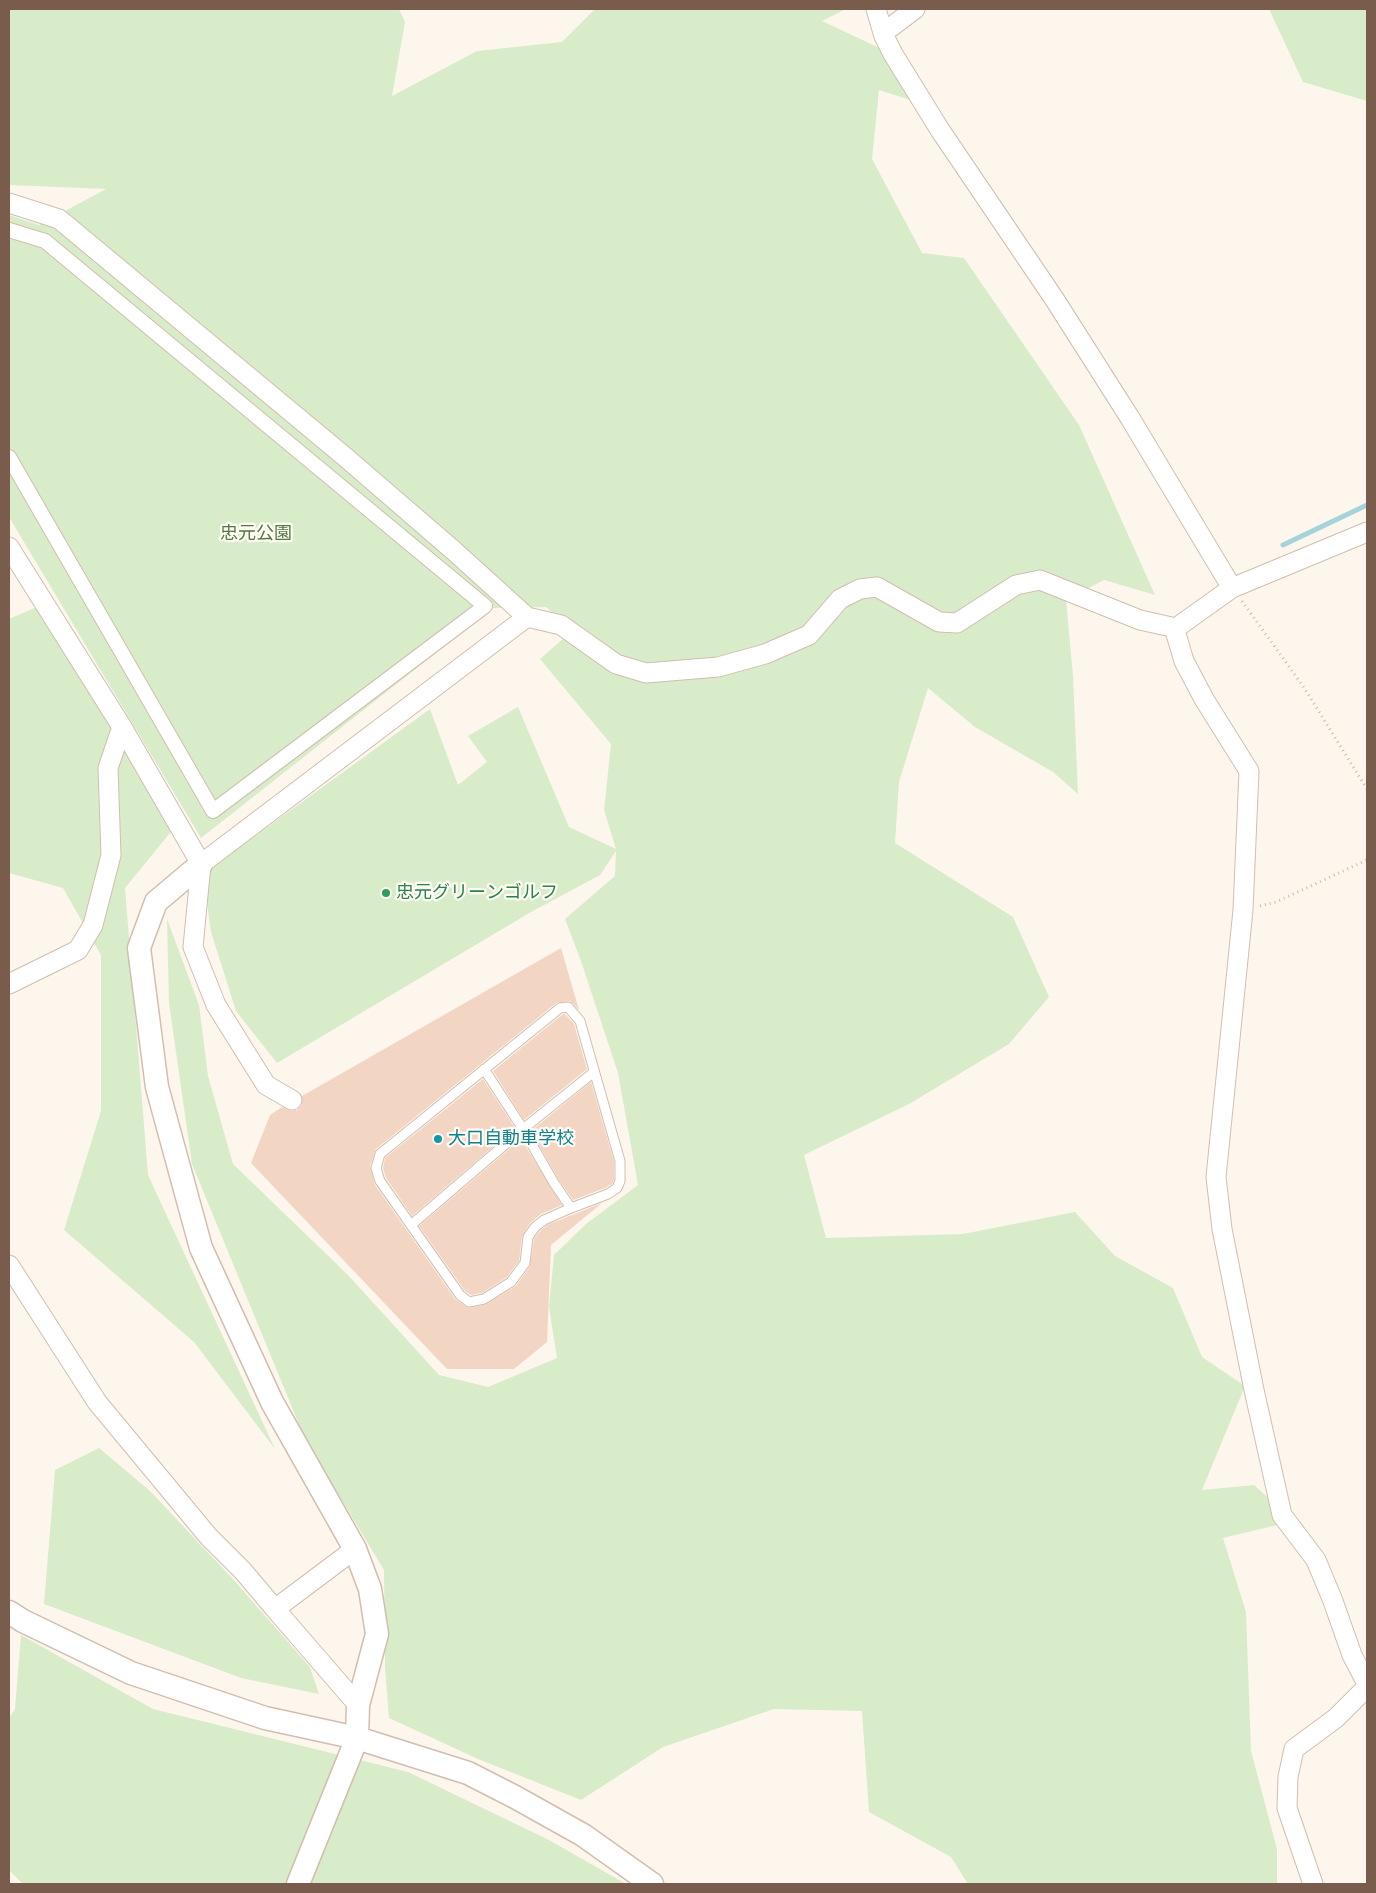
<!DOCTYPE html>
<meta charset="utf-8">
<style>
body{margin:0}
#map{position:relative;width:1376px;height:1893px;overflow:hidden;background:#fdf6ec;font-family:Raleway,sans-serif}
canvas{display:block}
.frame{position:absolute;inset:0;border:10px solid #7a5c4d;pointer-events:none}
</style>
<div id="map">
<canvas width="1376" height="1893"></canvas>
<div class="frame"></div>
</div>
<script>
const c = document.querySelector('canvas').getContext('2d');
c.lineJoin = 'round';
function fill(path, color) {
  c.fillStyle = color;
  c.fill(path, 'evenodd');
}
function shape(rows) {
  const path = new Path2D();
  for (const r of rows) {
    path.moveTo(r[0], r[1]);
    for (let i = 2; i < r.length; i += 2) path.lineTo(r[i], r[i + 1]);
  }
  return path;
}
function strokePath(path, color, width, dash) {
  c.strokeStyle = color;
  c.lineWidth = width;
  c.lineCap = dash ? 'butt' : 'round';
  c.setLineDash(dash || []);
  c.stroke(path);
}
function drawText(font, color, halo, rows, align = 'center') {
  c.font = font + ' Raleway,"Noto Sans JP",sans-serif';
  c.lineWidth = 4.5;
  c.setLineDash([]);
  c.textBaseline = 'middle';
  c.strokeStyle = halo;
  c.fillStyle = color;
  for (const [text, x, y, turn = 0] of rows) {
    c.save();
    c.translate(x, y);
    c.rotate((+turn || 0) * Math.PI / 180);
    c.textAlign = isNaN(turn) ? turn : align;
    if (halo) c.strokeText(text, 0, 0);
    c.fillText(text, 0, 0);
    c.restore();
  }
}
const green = shape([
 [9,9,399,9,405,22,392,96,477,51,562,42,595,9,846,9,822,21,888,52,920,103,879,90,872,159,922,253,964,258,1079,425,1155,595,1104,580,1066,600,1073,676,1078,794,1053,772,975,727,928,688,899,782,895,843,1013,917,1049,997,1009,1044,909,1104,804,1155,826,1238,963,1234,1075,1212,1115,1256,1173,1288,1202,1357,1245,1386,1202,1490,1254,1485,1294,1521,1223,1538,1246,1612,1251,1751,1277,1849,1277,1884,968,1884,951,1857,869,1812,862,1711,774,1709,663,1747,581,1800,478,1759,389,1718,385,1667,384,1570,305,1439,192,1164,169,1003,167,919,199,1005,208,1076,233,1164,348,1275,439,1375,488,1387,557,1358,549,1307,554,1255,586,1224,638,1185,618,1073,581,961,565,919,615,876,616,851,600,875,531,912,277,1063,236,1011,211,932,203,874,430,709,458,785,487,762,468,736,518,707,569,827,616,849,604,810,611,744,540,659,573,630,546,607,493,608,201,838,9,517,9,215,39,225,106,189,9,185],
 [1269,9,1367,9,1367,101,1303,82],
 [37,607,174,828,125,888,148,1175,275,1449,194,1342,64,1230,101,1111,101,955,63,888,9,873,9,619],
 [99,1448,150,1491,232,1578,310,1667,319,1694,241,1678,44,1604,55,1470],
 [21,1635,153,1709,408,1772,549,1840,626,1884,23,1884,9,1870,9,1718,15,1709]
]);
const stream = shape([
 [1283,545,1367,505]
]);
const building = shape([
 [561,948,579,1010,570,1001,556,1003,376,1149,370,1166,375,1185,455,1299,468,1308,487,1304,516,1286,530,1266,534,1239,540,1231,547,1225,602,1203,551,1245,547,1342,514,1369,447,1369,251,1163,270,1115,282,1107,292,1111,297,1110,302,1105,302,1096],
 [563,1014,565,1014,574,1024,587,1069,524,1120,493,1071],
 [483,1079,515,1128,412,1216,386,1178,383,1168,385,1158],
 [591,1082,614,1162,614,1180,612,1184,605,1188,573,1200,559,1180,531,1131],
 [521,1139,562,1205,541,1214,530,1223,522,1236,519,1261,507,1277,482,1293,471,1295,465,1291,419,1226]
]);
const path = shape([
 [1242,601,1305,689,1367,789],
 [1260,906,1276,902,1367,860]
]);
const service = shape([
 [568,1007,580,1021,620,1161,620,1181,617,1188,608,1194,571,1208,544,1220,535,1227,528,1237,525,1263,511,1282,484,1299,469,1302,460,1295,380,1181,376,1168,380,1154,560,1008,568,1007],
 [484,1069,523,1129,554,1183,571,1208],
 [411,1225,523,1129,594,1072]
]);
const pedestrian = shape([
 [9,230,45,241,485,606,213,811,9,457]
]);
const minor = shape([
 [876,9,884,36,893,54,940,130,1055,300,1130,418,1232,588],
 [883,33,915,9],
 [9,203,59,219,344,456,453,550,527,617,561,625,616,664,646,673,718,667,765,654,809,635,840,599,860,589,877,587,939,622,957,623,1016,585,1040,580,1140,620,1176,628,1232,588,1367,532],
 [9,547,122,727,201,864,193,947,216,1005,266,1085,292,1100],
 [1176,628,1176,634,1184,661,1204,699,1249,771,1243,910,1216,1177,1222,1229,1254,1390,1282,1515,1316,1560,1333,1601,1352,1655,1367,1684],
 [201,864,527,617],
 [9,984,78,950,93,925,111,855,108,768,122,727],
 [9,1265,97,1402,208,1536,243,1571,275,1609,355,1549],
 [275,1609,358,1705],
 [1313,1884,1287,1808,1288,1777,1294,1749,1336,1718,1367,1687]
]);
const tertiary = shape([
 [201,864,156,902,139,948,157,1087,201,1248,272,1402,355,1549,370,1589,377,1634,358,1705,357,1738,298,1884],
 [9,1612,23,1621,131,1673,265,1718,357,1738,468,1773,515,1797,583,1835,652,1884]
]);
const markers = [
 [386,893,5,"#2e9e5b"],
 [438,1139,5,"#0f9aa8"]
];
const parkNames = [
 ["忠元公園",256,534]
];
const leisureNames = [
 ["忠元グリーンゴルフ",396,893]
];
const cultureNames = [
 ["大口自動車学校",448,1139]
];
fill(green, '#d8ecc9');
strokePath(stream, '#a5d3da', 5);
fill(building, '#f3d5c3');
strokePath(service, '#d1beb0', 11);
strokePath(pedestrian, '#d1beb0', 16);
strokePath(minor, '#d1beb0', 21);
strokePath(tertiary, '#d1beb0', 25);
strokePath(path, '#d9b8a5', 3, [1, 4]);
strokePath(service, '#fff', 9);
strokePath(pedestrian, '#fff', 14);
strokePath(minor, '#fff', 19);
strokePath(tertiary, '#fff', 22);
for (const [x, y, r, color] of markers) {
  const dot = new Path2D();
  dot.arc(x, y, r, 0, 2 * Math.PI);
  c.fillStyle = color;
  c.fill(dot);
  strokePath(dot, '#fffaf3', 2);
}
drawText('18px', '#537a41', '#fffaf3', parkNames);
drawText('18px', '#27864d', '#fffaf3', leisureNames, 'left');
drawText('18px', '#0d838f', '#fffaf3', cultureNames, 'left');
</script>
